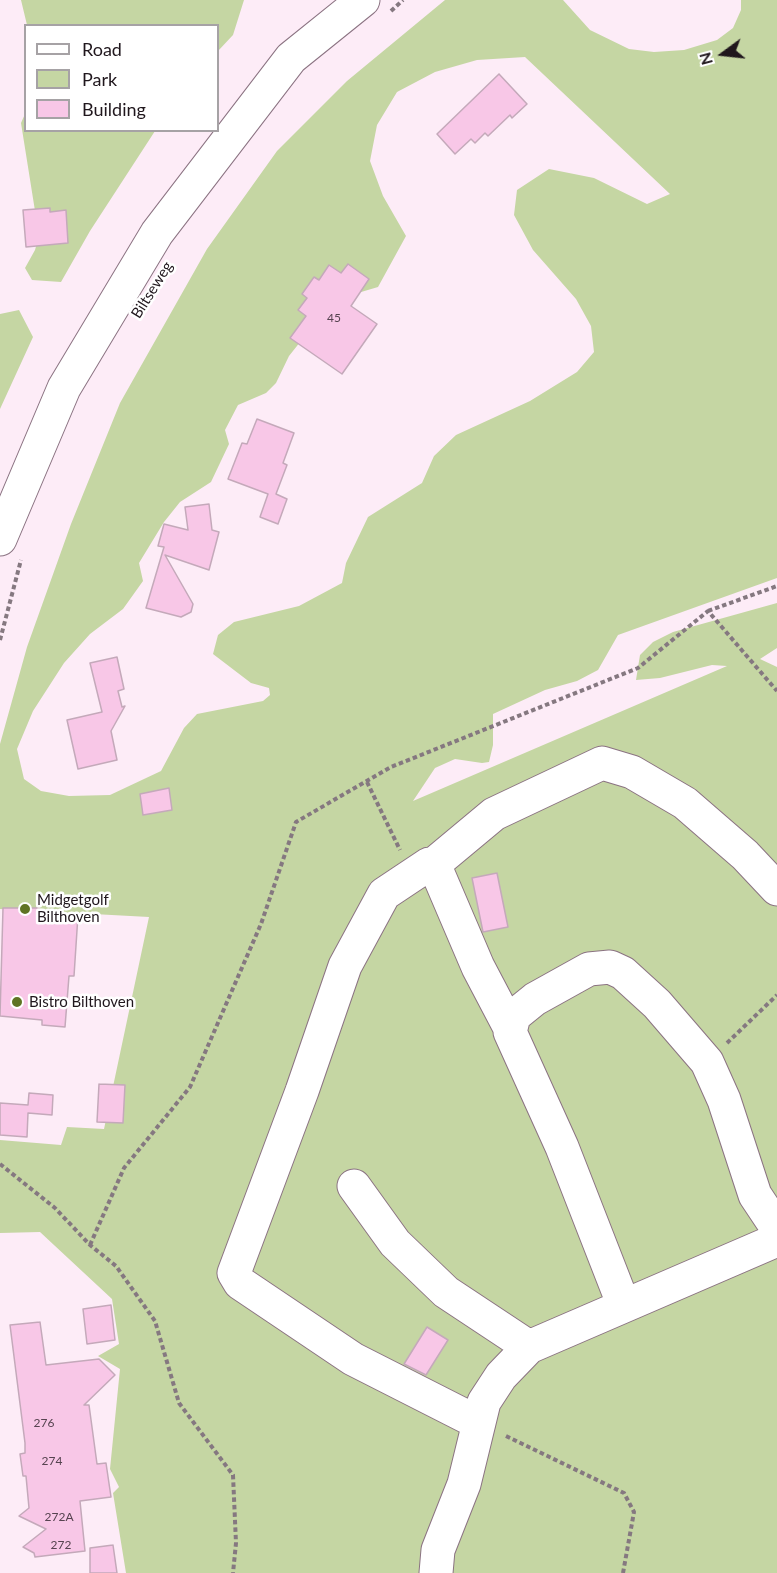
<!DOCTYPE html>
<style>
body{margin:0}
#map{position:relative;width:777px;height:1573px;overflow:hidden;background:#fdecf7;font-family:Lato,sans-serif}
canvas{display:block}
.legend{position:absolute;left:24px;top:24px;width:195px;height:108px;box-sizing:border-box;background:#fff;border:2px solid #a6a2a5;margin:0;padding:8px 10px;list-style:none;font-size:18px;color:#20171d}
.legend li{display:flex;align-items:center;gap:12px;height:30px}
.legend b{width:30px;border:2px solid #a6a2a5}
.north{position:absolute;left:693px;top:24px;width:60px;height:60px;-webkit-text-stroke:4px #fff;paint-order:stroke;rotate:255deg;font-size:16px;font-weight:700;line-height:24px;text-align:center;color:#20171d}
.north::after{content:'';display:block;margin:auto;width:21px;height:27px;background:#20171d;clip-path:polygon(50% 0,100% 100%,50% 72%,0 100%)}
</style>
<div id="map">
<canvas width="777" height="1573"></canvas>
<ul class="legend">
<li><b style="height:8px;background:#fff"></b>Road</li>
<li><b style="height:16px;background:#c5d6a3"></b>Park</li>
<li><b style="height:16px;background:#f8c7e7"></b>Building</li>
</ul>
<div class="north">N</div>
</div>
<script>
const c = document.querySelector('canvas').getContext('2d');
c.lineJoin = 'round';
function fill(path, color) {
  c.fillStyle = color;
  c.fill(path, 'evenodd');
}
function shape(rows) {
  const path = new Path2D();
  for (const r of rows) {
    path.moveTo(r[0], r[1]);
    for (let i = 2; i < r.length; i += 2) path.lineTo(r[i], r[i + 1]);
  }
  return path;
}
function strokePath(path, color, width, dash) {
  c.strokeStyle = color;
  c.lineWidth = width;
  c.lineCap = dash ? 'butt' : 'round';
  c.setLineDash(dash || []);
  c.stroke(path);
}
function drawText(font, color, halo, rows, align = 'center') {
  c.font = font + ' Lato,sans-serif';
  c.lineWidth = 5;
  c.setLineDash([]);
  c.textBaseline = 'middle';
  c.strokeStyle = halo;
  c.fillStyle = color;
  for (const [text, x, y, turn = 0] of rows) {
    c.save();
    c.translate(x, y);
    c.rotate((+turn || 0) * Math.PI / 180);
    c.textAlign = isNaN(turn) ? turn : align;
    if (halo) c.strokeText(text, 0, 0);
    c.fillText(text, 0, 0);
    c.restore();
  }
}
const green = shape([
 [21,0,244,0,233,35,218,51,218,26,27,25],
 [445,0,563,0,590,30,629,49,654,52,684,50,717,40,733,28,741,10,741,0,777,0,777,578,618,635,598,670,577,681,545,690,493,714,493,745,489,762,482,763,455,759,435,768,413,801,727,666,712,665,660,678,636,680,640,655,653,642,673,632,777,603,777,648,760,659,777,667,777,1573,126,1573,113,1493,119,1487,110,1469,120,1369,98,1356,119,1344,112,1299,40,1232,0,1233,0,1140,61,1145,67,1127,104,1129,149,917,0,909,0,744,27,647,71,524,120,403,207,249,277,151,347,81],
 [525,57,670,194,647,204,594,178,549,169,517,190,514,215,533,250,576,299,591,326,594,352,577,372,530,401,456,435,434,456,422,483,368,517,346,563,342,583,299,606,234,622,218,635,213,654,251,683,269,688,270,695,263,701,197,714,184,728,161,771,110,795,69,796,41,791,24,779,17,749,33,711,64,663,90,634,123,609,143,581,139,563,164,522,180,502,211,482,229,444,225,430,238,405,266,393,276,383,289,356,316,322,351,295,378,287,406,236,383,196,370,161,377,125,397,92,435,72,477,60],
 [25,114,26,130,155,131,90,231,61,282,32,280,25,268,35,250,39,236,21,123],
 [19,310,33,337,0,409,0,314]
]);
const building = shape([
 [499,74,527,104,512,118,510,115,488,136,485,133,475,143,471,139,455,154,437,134,499,74],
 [50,208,50,212,66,210,68,243,26,247,23,210,50,208],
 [348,264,369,279,351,306,377,324,342,374,290,338,306,316,298,310,307,298,302,294,314,277,319,280,329,265,341,273,348,264],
 [257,419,294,433,283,463,287,465,276,494,287,499,278,524,260,517,268,494,228,479,242,443,247,444,257,419],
 [209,504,212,530,219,532,209,570,165,555,193,604,191,612,181,617,146,608,164,547,158,546,164,524,188,530,185,507,209,504],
 [117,657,124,689,118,691,122,707,125,706,111,731,117,760,78,769,67,720,102,712,90,663,117,657],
 [169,788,172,810,143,815,140,794,169,788],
 [497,873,508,927,483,932,472,878,497,873],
 [3,908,39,908,39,916,78,915,74,976,69,976,65,1027,42,1025,42,1020,0,1016,3,908],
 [99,1084,125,1085,123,1123,97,1122,99,1084],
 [29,1093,53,1095,52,1115,28,1113,27,1137,0,1135,0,1103,28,1105,29,1093],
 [111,1305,115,1340,87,1344,83,1309,111,1305],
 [40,1322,46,1365,99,1359,115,1375,84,1405,89,1405,97,1464,106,1463,111,1497,80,1501,85,1551,35,1557,34,1553,23,1547,46,1529,19,1516,29,1508,26,1476,23,1476,20,1454,25,1453,25,1443,10,1325,40,1322],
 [427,1327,448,1340,426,1375,404,1364,427,1327],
 [113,1545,117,1573,90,1573,90,1548,113,1545]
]);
const path = shape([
 [391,11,403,0],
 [708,611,777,586],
 [0,640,21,560],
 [367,782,400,850],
 [727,1043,777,995],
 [0,1164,55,1208,90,1245,116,1266,155,1321,179,1403,233,1475,236,1543,233,1573],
 [90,1245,124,1168,190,1087,261,924,296,822,391,767,638,668,708,611,777,691],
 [506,1436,624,1493,634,1512,623,1573]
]);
const minor = shape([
 [0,539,64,388,157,233,291,58,363,0],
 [434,864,478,967,509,1026],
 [354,1186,395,1243,446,1292,529,1347],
 [624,1306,562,1147,510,1032,514,1016,535,999,589,969,610,967,623,973,657,1004,707,1062,724,1100,755,1195,777,1228],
 [479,1423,353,1359,240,1283,234,1273,302,1091,345,966,384,894,429,864,434,864,494,814,602,763,632,772,685,803,745,855,777,889],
 [436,1573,438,1550,464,1484,484,1402,501,1376,529,1347,777,1240]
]);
const markers = [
 [25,909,6,"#5f7424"],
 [17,1002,6,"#5f7424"]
];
const numberNames = [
 ["45",334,318],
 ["276",44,1423],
 ["274",52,1461],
 ["272A",59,1517],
 ["272",61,1545]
];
const streetNames = [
 ["Biltseweg",152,290,-58]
];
const poiNames = [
 ["Midgetgolf",37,900],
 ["Bilthoven",37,917],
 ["Bistro Bilthoven",29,1002]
];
fill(green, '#c5d6a3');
fill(building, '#f8c7e7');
strokePath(building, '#c4a9ba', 1.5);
strokePath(minor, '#8b7382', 35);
strokePath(path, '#857880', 4, [4.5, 3]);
strokePath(minor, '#fff', 33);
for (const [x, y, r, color] of markers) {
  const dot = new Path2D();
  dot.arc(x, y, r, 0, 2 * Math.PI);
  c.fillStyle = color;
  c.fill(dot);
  strokePath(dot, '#fff', 2);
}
drawText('12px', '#564350', null, numberNames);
drawText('15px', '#20171d', '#fff', streetNames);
drawText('15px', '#20171d', '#fff', poiNames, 'left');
</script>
